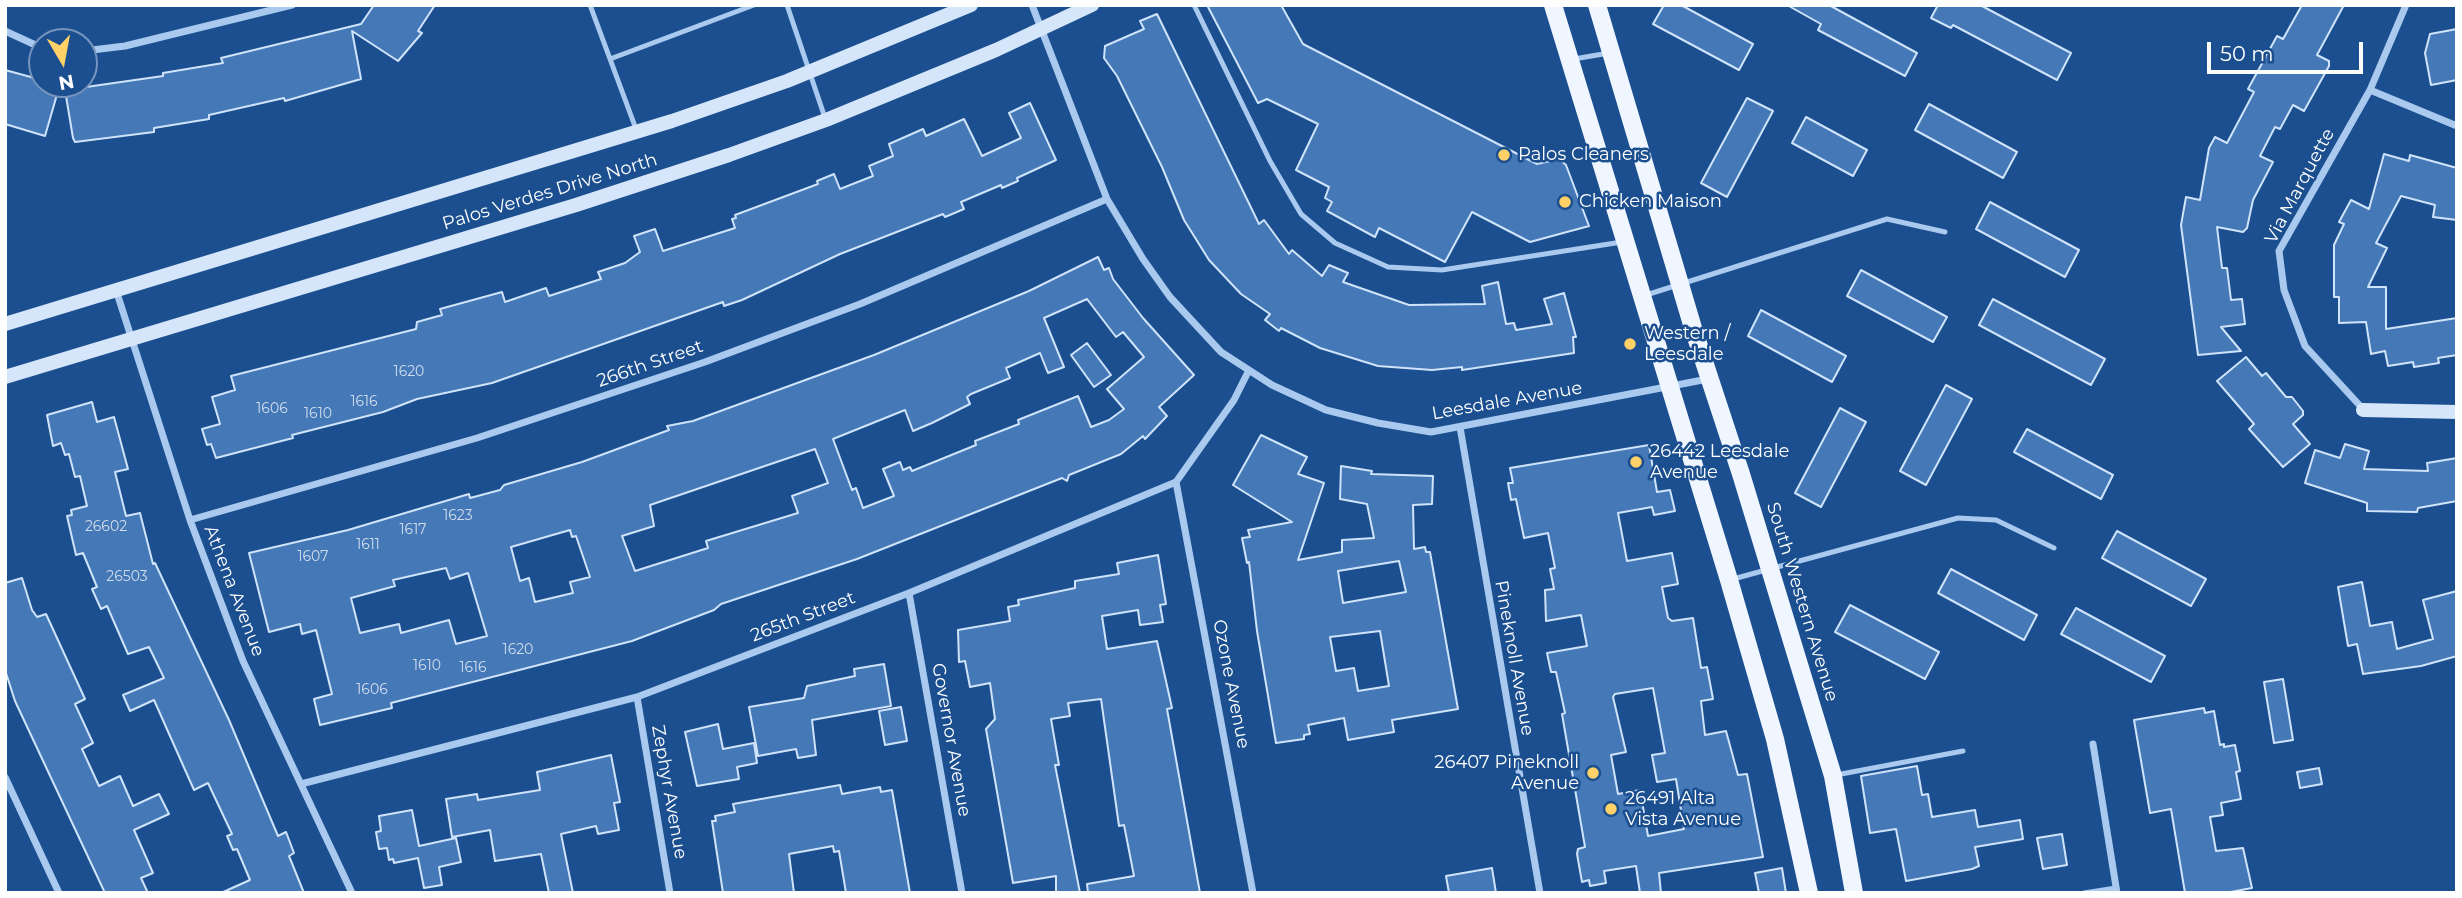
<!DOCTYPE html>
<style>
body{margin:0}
#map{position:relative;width:2462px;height:898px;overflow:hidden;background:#1b4f8f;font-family:Montserrat,sans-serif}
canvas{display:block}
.frame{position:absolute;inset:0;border:7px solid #fff;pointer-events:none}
.north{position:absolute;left:28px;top:28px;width:70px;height:70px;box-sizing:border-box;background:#1b4f8f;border:2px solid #7695bc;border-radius:50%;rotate:170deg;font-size:19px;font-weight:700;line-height:28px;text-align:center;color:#fff}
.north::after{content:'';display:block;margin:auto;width:24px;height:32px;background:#ffd166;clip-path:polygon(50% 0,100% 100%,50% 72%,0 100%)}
.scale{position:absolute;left:2207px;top:42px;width:156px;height:32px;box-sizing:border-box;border:4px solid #fff;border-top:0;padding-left:9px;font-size:21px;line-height:24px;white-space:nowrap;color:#fff;-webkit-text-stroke:5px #1b4f8f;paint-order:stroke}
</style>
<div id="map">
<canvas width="2462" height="898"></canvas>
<div class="frame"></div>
<div class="north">N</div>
<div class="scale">50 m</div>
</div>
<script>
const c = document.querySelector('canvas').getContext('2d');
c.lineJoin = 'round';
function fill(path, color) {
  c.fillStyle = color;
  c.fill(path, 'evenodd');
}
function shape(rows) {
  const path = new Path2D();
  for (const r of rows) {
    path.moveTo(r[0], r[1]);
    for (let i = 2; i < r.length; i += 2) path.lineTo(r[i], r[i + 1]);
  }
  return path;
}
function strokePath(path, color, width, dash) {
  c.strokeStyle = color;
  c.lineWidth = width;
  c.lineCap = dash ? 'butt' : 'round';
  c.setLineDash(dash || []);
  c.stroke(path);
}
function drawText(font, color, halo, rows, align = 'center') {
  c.font = font + ' Montserrat,sans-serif';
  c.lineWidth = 5;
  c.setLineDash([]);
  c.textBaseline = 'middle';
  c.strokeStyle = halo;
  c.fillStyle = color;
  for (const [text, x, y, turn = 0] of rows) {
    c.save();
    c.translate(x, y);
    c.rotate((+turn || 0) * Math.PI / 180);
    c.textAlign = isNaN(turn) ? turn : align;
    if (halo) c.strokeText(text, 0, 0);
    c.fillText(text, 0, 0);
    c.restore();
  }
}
const building = shape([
 [374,5,435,5,418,31,422,33,398,61,352,31,361,79,285,101,284,98,209,115,209,119,154,128,154,132,75,142,73,138,65,90,163,76,163,73,223,63,221,58,361,24,374,5],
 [1207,5,1281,5,1303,44,1537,164,1559,159,1566,165,1589,226,1530,242,1472,212,1445,262,1379,228,1375,237,1327,211,1332,202,1325,198,1329,187,1296,170,1318,124,1267,99,1258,103,1207,5],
 [1664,5,1681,5,1753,44,1739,70,1653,24,1664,5],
 [1787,5,1829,5,1917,53,1905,76,1818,30,1821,24,1787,5],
 [1938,5,1980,5,2071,53,2057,80,1953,25,1951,28,1931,18,1938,5],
 [2302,5,2344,5,2317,55,2329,61,2329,66,2304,111,2293,105,2280,129,2275,127,2260,156,2273,162,2253,200,2247,228,2243,232,2217,227,2222,268,2227,268,2231,300,2242,299,2245,324,2221,327,2241,351,2198,355,2181,225,2186,197,2200,200,2209,148,2215,137,2227,143,2254,92,2248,89,2277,36,2283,39,2302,5],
 [1157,14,1259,224,1264,220,1289,254,1292,250,1322,276,1329,265,1348,273,1343,282,1409,305,1485,304,1482,286,1498,282,1506,324,1514,323,1516,330,1552,324,1544,299,1564,293,1576,337,1573,337,1574,353,1462,370,1462,367,1432,370,1378,366,1320,348,1281,328,1279,331,1265,320,1270,314,1241,294,1209,260,1184,220,1162,167,1117,76,1104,58,1105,46,1144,29,1140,21,1157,14],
 [2457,29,2457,80,2431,85,2425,53,2430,34,2457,29],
 [5,70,42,80,42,84,53,84,51,92,58,91,45,136,5,124,5,70],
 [1747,98,1773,111,1727,197,1701,183,1747,98],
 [1030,103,1056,160,1017,178,1018,181,1002,188,1001,185,961,202,964,209,945,217,943,214,840,254,742,300,724,306,723,302,492,383,417,399,383,412,292,435,293,438,216,458,211,444,207,445,202,429,220,424,212,397,235,390,231,376,416,329,417,322,442,315,440,309,502,292,505,302,546,288,549,296,601,279,598,272,625,263,640,252,634,236,655,229,663,251,735,228,732,219,736,218,735,215,818,184,817,181,834,174,840,189,873,176,869,166,893,156,889,144,923,129,926,136,964,119,982,156,1021,138,1009,113,1030,103],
 [1929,104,2017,152,2003,178,1915,130,1929,104],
 [1806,117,1867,150,1853,176,1792,143,1806,117],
 [2384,154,2409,161,2410,155,2457,168,2457,220,2433,217,2435,205,2401,196,2376,243,2387,248,2368,287,2386,287,2386,329,2457,318,2457,355,2438,358,2439,363,2414,367,2413,362,2388,366,2385,351,2371,354,2366,322,2339,323,2339,297,2334,297,2334,245,2344,224,2339,222,2351,200,2369,209,2384,154],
 [1990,202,2079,250,2065,277,1976,229,1990,202],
 [1098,257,1104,270,1109,268,1113,279,1143,318,1194,375,1159,407,1167,416,1145,439,1143,436,1121,454,1069,475,1067,481,1062,478,857,559,721,604,714,610,632,641,391,703,392,708,320,725,314,699,332,694,316,630,302,634,300,624,269,632,249,553,348,530,469,494,470,498,500,490,504,485,582,462,669,430,667,426,693,421,874,355,1029,291,1098,257],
 [1087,299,1116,337,1123,332,1144,357,1107,389,1124,409,1109,420,1091,427,1078,396,1018,420,1019,424,975,441,976,445,912,471,910,467,903,470,900,462,883,469,894,496,863,508,856,488,852,490,833,439,905,410,913,431,932,423,970,404,967,397,971,394,1010,378,1006,368,1040,353,1048,373,1064,367,1044,318,1087,299],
 [815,449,828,483,792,496,798,513,706,541,708,548,635,571,622,536,654,526,650,505,815,449],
 [570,530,572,537,576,536,590,577,570,582,573,593,535,602,529,578,520,581,511,547,570,530],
 [446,568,450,579,468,573,487,636,456,644,449,620,401,633,399,624,360,633,351,598,395,586,393,580,446,568],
 [1861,270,1947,317,1933,342,1847,296,1861,270],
 [1993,299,2105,359,2091,385,1979,325,1993,299],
 [1761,310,1846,356,1832,382,1748,336,1761,310],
 [1087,343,1111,375,1094,387,1071,355,1087,343],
 [2246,357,2262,376,2266,373,2286,397,2292,397,2303,411,2303,415,2293,424,2310,444,2283,467,2249,429,2254,424,2217,381,2246,357],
 [1946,385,1972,399,1926,485,1900,471,1946,385],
 [92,402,97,422,114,417,128,469,115,472,126,516,140,513,153,564,155,563,229,720,278,836,286,832,294,853,289,856,304,893,221,893,250,880,237,849,233,850,227,836,232,834,208,783,194,790,154,700,130,711,123,695,164,678,149,647,128,654,107,606,101,609,92,589,97,587,83,553,76,555,67,516,72,515,71,510,87,506,80,476,75,477,69,454,65,455,61,443,53,446,47,415,92,402],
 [1840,408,1866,422,1821,507,1795,493,1840,408],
 [2027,429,2113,475,2101,499,2014,452,2027,429],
 [1261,435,1307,457,1298,474,1324,483,1298,560,1342,552,1342,540,1374,538,1367,504,1340,499,1341,466,1372,471,1371,474,1433,476,1432,504,1413,505,1414,549,1425,547,1426,552,1430,552,1458,709,1392,720,1394,732,1348,740,1344,718,1308,725,1310,734,1304,735,1304,739,1276,743,1257,631,1249,562,1247,563,1242,538,1250,537,1248,530,1292,522,1233,485,1261,435],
 [1399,561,1406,592,1343,603,1338,571,1399,561],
 [1380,631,1389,686,1358,691,1354,668,1336,671,1330,637,1380,631],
 [2345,444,2369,451,2364,469,2428,471,2427,463,2457,458,2457,501,2418,508,2417,512,2367,511,2367,503,2305,483,2315,450,2340,458,2345,444],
 [1649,445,1657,492,1670,490,1675,511,1654,515,1652,507,1618,513,1627,561,1672,553,1678,584,1662,587,1668,618,1672,621,1693,618,1701,668,1707,667,1713,699,1701,701,1705,735,1726,731,1738,775,1747,774,1763,857,1659,873,1661,893,1640,893,1636,866,1604,871,1606,883,1590,886,1589,880,1582,882,1577,854,1578,849,1585,847,1562,714,1565,713,1556,672,1551,672,1547,653,1587,646,1581,615,1546,621,1545,590,1554,589,1550,569,1555,568,1548,533,1524,538,1516,499,1511,500,1508,483,1513,483,1510,468,1649,445],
 [1653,688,1665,753,1652,755,1657,782,1676,779,1684,829,1648,836,1640,790,1618,794,1611,755,1626,752,1613,697,1615,694,1653,688],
 [2117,531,2206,579,2191,606,2102,558,2117,531],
 [1158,555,1166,604,1160,605,1163,622,1140,625,1138,610,1102,616,1107,649,1157,641,1172,708,1167,709,1200,893,1088,893,1087,884,1134,876,1124,825,1119,826,1101,699,1068,703,1070,716,1051,719,1059,765,1055,765,1080,893,1056,893,1056,876,1013,883,986,729,995,719,990,683,970,687,965,661,959,662,958,630,1010,621,1008,607,1019,605,1018,600,1075,588,1075,581,1119,574,1117,563,1158,555],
 [1951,569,2037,615,2024,640,1938,593,1951,569],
 [22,578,32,610,37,617,46,614,85,699,75,704,93,743,82,749,99,786,120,776,133,806,159,794,169,814,134,830,153,873,141,878,148,893,105,893,15,701,5,670,5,583,22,578],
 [2362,582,2370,626,2392,622,2397,649,2433,639,2423,600,2457,591,2457,656,2421,666,2363,674,2357,644,2348,646,2338,587,2362,582],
 [1850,605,1939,652,1925,679,1835,632,1850,605],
 [2076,608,2165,656,2151,682,2061,634,2076,608],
 [884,664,891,706,812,720,816,755,798,758,796,749,758,756,749,707,804,698,807,686,855,676,854,669,884,664],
 [2283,679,2293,740,2274,743,2264,682,2283,679],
 [901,707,907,741,885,745,879,711,901,707],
 [2204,708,2205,713,2214,711,2220,745,2224,744,2224,747,2235,745,2240,771,2236,772,2241,799,2221,803,2223,815,2210,817,2216,851,2243,848,2252,888,2225,893,2185,893,2171,809,2150,813,2134,720,2204,708],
 [718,724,723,749,754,743,757,763,737,767,739,779,697,786,685,732,718,724],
 [611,755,620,802,614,803,619,830,598,834,596,826,561,834,573,893,549,893,541,854,495,861,490,830,452,837,446,799,477,794,478,800,540,790,537,772,611,755],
 [1917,766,1922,795,1928,794,1932,817,1975,810,1978,827,2020,820,2023,839,1975,847,1979,866,1972,869,1906,881,1896,829,1870,833,1861,776,1917,766],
 [2319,768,2322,784,2300,788,2297,772,2319,768],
 [840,785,842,794,880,787,881,792,892,790,910,893,846,893,839,851,834,852,833,846,789,854,794,893,723,893,712,821,716,821,715,816,735,812,733,804,840,785],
 [412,810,419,846,456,838,461,862,439,867,442,885,424,888,418,858,394,863,393,859,389,860,387,848,379,849,376,832,381,831,379,816,412,810],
 [2062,834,2067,865,2043,869,2037,838,2062,834],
 [1492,868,1496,893,1449,893,1446,876,1492,868],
 [1782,868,1786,893,1759,893,1755,873,1782,868]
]);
const lane = shape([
 [590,5,636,129],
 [787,5,825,118],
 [1194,5,1270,161,1301,214,1335,243,1388,267,1442,270,1622,242],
 [610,59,754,5],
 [1574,59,1609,53],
 [1646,295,1887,219,1945,232],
 [1733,579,1958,518,1996,520,2054,548],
 [1836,775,1963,751],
 [2084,893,2116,888]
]);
const street = shape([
 [1032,5,1107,199,1143,259,1170,297,1221,352,1272,385,1326,410,1378,423,1431,432,1708,379],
 [5,31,42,48],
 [84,51,125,46,292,5],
 [2370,90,2457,126],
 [116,290,190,520,243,661,352,893],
 [2363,409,2305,346,2284,290,2279,251,2370,90,2406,5],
 [1460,427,1540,893],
 [1176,482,1253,893],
 [190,520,477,438,705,362,860,304,1107,199],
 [909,593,962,893],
 [637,697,670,893],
 [2093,744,2117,893],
 [5,777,59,893],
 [301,784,637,697,909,593,1176,482,1234,400,1249,370]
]);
const secondary = shape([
 [5,324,672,121,787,81,971,5],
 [5,377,576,205,729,155,826,120,996,50,1092,5],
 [2363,410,2457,412]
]);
const primary = shape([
 [1553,5,1729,580,1775,739,1809,893],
 [1597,5,1693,328,1741,474,1833,776,1854,893]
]);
const markers = [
 [1504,155,7,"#ffd166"],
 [1565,202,7,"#ffd166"],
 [1630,344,7,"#ffd166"],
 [1636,462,7,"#ffd166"],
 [1593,773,7,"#ffd166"],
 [1611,809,7,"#ffd166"]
];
const numberNames = [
 ["1620",409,372],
 ["1616",364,402],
 ["1606",272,409],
 ["1610",318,414],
 ["1623",458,516],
 ["26602",106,527],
 ["1617",413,530],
 ["1611",368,545],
 ["1607",313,557],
 ["26503",127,577],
 ["1620",518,650],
 ["1610",427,666],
 ["1616",473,668],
 ["1606",372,690]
];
const poiNames = [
 ["Palos Cleaners",1518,155],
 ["Chicken Maison",1579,202],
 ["Western /",1644,334],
 ["Leesdale",1644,355],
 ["26442 Leesdale",1650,452],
 ["Avenue",1650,473],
 ["26407 Pineknoll",1579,763,"right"],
 ["Avenue",1579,784,"right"],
 ["26491 Alta",1625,799],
 ["Vista Avenue",1625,820]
];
const streetNames = [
 ["Via Marquette",2300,186,-62],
 ["Palos Verdes Drive North",550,192,-17],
 ["266th Street",650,364,-19],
 ["Leesdale Avenue",1507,401,-10],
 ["Athena Avenue",234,591,69],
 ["South Western Avenue",1802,602,73],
 ["265th Street",803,617,-21],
 ["Pineknoll Avenue",1514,658,80],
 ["Ozone Avenue",1231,684,79],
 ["Governor Avenue",951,740,80],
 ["Zephyr Avenue",669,792,80]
];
fill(building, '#4478b7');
strokePath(building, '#cfe3fa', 2);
strokePath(lane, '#a9c9ee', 5);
strokePath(street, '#a9c9ee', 7);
strokePath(secondary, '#d6e6fa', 14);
strokePath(primary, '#f0f6ff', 18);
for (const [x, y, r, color] of markers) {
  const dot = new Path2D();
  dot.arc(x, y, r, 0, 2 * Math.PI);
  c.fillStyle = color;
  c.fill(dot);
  strokePath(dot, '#1b4f8f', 2.5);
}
drawText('14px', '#d0dded', null, numberNames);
drawText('18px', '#fff', '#1b4f8f', poiNames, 'left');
drawText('18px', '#fff', '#1b4f8f', streetNames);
</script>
